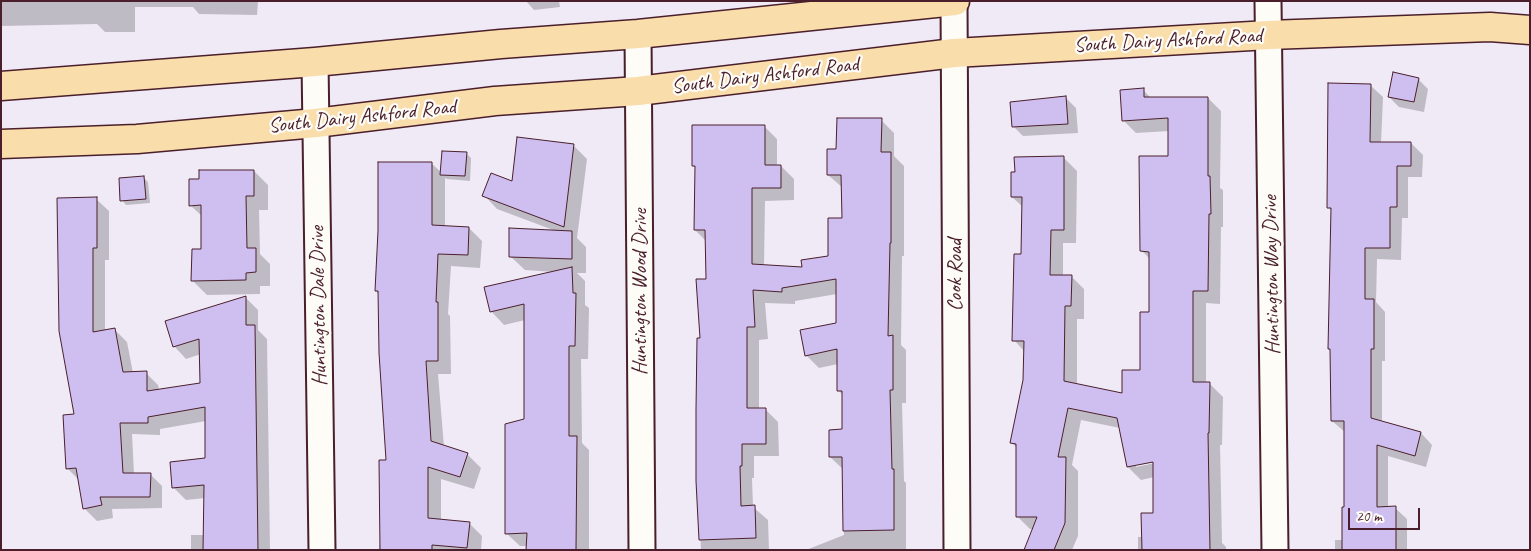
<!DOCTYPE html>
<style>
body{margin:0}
#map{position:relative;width:1531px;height:551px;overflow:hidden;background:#efeaf5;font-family:Caveat,sans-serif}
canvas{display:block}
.frame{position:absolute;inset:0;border:2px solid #4a1f2b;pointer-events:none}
.scale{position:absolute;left:1348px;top:508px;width:72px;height:22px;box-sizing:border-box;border:2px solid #4a1f2b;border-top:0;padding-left:6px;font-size:15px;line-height:18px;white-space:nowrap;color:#4a1f2b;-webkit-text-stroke:4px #fdfcf7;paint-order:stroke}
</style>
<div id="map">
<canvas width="1531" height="551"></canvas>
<div class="frame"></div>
<div class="scale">20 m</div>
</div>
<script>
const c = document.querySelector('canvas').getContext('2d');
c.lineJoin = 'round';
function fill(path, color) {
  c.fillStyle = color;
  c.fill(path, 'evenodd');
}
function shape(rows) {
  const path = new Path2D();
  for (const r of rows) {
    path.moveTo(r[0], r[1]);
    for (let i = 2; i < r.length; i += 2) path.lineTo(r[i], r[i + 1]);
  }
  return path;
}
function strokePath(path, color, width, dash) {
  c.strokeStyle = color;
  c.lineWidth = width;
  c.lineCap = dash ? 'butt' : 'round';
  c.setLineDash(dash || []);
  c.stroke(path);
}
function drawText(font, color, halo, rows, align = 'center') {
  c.font = font + ' Caveat,sans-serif';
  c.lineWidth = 4.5;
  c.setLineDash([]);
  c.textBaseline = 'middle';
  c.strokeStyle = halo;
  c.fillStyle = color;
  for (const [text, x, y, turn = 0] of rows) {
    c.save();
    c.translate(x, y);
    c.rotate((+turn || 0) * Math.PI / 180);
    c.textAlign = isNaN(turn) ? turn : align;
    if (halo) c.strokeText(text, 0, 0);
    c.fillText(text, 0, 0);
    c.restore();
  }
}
const shadow = shape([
 [1,1,258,1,257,15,199,14,193,7,135,7,135,32,105,32,97,24,1,26],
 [526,1,559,1,560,7,534,10],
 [1418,79,1428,89,1424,112,1399,107,1389,97],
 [1371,86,1383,97,1381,143,1411,143,1423,155,1422,177,1408,177,1408,218,1402,218,1401,260,1377,259,1376,302,1385,312,1385,361,1382,361,1382,422,1421,433,1432,445,1426,467,1388,456,1388,508,1395,508,1407,519,1407,550,1335,550,1335,540,1343,540,1346,508,1345,432,1332,421,1332,351,1330,349,1332,211,1328,207],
 [1143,90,1151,98,1208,98,1221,111,1220,188,1223,190,1223,227,1221,227,1220,304,1206,303,1206,384,1210,384,1223,397,1222,445,1220,445,1222,543,1226,547,1226,550,1138,550,1138,537,1143,537,1155,514,1154,477,1141,480,1128,467,1120,428,1081,420,1072,465,1078,471,1078,536,1072,550,1025,550,1034,529,1030,529,1017,516,1017,448,1011,442,1025,380,1025,352,1014,340,1022,255,1023,207,1012,197,1064,158,1077,171,1076,243,1063,243,1063,276,1071,276,1084,289,1084,319,1077,319,1077,385,1123,394,1141,371,1150,313,1151,260,1141,250,1169,157,1169,131,1136,133,1123,120],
 [1159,459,1160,462,1136,467,1136,464],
 [1066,98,1076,108,1078,133,1023,136,1013,126],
 [881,120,894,133,894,156,904,166,904,256,902,256,901,345,906,350,906,403,902,403,904,481,906,483,906,550,806,550,844,535,844,470,830,457,844,431,843,395,838,390,838,364,819,368,806,355,837,324,837,294,795,301,795,304,765,303,768,339,759,340,759,409,765,409,778,422,779,456,754,456,754,478,752,478,753,507,768,520,769,550,701,550,698,481,702,339,707,280,706,241,695,230,696,169,693,165,764,126,777,139,777,166,781,166,794,179,794,200,765,201,764,266,804,268,829,257,843,219,843,188,828,175,838,150],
 [573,145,587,159,577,238,586,247,586,273,577,273,585,281,585,305,589,308,588,359,581,359,582,443,589,450,589,550,528,550,528,546,520,546,506,533,525,420,525,320,504,325,491,311,554,272,525,270,510,256,556,231,497,209,484,195,513,182],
 [466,153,471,158,470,181,447,179,445,178,445,227,469,228,482,241,480,268,451,266,448,314,450,316,451,374,438,374,444,447,467,454,481,468,474,489,441,479,441,521,469,523,482,536,481,550,379,550,387,461,379,294,376,291,431,163,442,173],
 [254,171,268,185,268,210,259,210,260,254,270,264,270,286,260,286,260,294,207,295,193,281,203,250,203,217,190,205,200,180],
 [143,177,148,182,150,203,126,205,122,200],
 [96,199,109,211,109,260,105,260,105,331,114,329,127,342,133,373,146,373,158,385,159,390,201,384,201,354,186,359,174,346,246,298,258,310,258,330,267,339,270,550,191,550,191,535,205,535,205,498,186,500,173,487,206,459,206,421,160,429,160,435,132,434,134,474,150,474,162,486,162,508,112,509,113,518,97,521,84,508,79,480,67,468,76,415]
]);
const building = shape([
 [1393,72,1419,78,1414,102,1388,97,1393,72],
 [1328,83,1371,84,1370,142,1411,142,1411,166,1397,166,1397,207,1390,207,1390,248,1365,248,1365,299,1374,299,1374,349,1371,349,1371,418,1421,432,1415,456,1377,445,1377,507,1396,506,1396,550,1342,550,1342,507,1344,507,1344,421,1331,421,1330,349,1328,349,1331,208,1327,208,1328,83],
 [1144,88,1144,97,1208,97,1208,176,1210,176,1211,214,1209,214,1208,291,1193,291,1193,382,1210,382,1209,433,1208,433,1210,550,1142,550,1141,513,1153,513,1153,462,1127,467,1117,418,1068,408,1058,457,1066,457,1065,523,1054,550,1024,550,1037,517,1016,517,1016,444,1010,443,1023,380,1024,341,1012,341,1014,254,1021,254,1022,197,1011,197,1011,172,1015,172,1014,157,1064,156,1064,230,1051,230,1050,275,1072,275,1071,306,1065,306,1064,381,1122,393,1122,370,1140,370,1140,312,1149,312,1149,252,1140,251,1139,156,1168,156,1168,118,1122,121,1120,90,1144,88],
 [1066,96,1068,124,1012,127,1010,102,1066,96],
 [837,118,882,118,881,152,891,152,891,243,890,243,888,336,893,335,893,390,890,390,892,469,894,469,894,530,843,531,842,457,829,457,829,430,842,429,842,391,837,391,837,349,805,356,800,330,836,323,836,279,782,288,782,292,753,290,755,327,747,327,747,408,766,408,766,444,742,444,742,466,740,466,741,506,755,505,756,538,699,540,696,481,696,409,697,338,700,338,696,279,706,279,705,230,694,230,695,166,692,166,692,125,765,125,765,165,781,165,781,188,752,188,752,264,802,267,801,260,828,256,828,218,842,218,841,175,827,175,827,149,836,149,837,118],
 [517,137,574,144,564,227,482,196,491,173,512,181,517,137],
 [442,151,467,152,465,176,440,175,442,151],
 [378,162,432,162,432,225,469,227,468,255,438,254,436,302,438,302,438,361,426,361,431,441,468,453,460,477,428,467,428,518,470,522,467,548,432,545,432,550,380,550,379,460,386,460,379,353,378,291,375,291,378,231,378,162],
 [199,170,254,170,254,196,246,196,247,248,256,248,256,272,246,273,246,280,191,281,192,249,201,249,201,205,189,206,189,179,199,179,199,170],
 [144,176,146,199,120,201,119,178,144,176],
 [97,197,97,248,93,248,93,332,115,328,123,372,147,371,147,391,200,383,199,339,173,347,165,321,246,296,246,325,255,325,258,550,203,550,204,485,172,488,170,462,205,458,205,407,148,417,148,423,120,423,123,473,151,473,150,497,100,497,102,505,83,509,76,468,66,469,63,415,74,414,59,331,57,198,97,197],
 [509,228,572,231,572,259,509,257,509,228],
 [572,267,573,293,576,293,575,346,569,346,569,436,577,436,576,550,526,550,527,533,505,534,505,424,524,419,524,304,490,312,484,287,572,267]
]);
const minor = shape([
 [954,1,957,550],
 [1268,1,1275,550],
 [638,34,642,550],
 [315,62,322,550]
]);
const major = shape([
 [1,86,315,62,501,44,638,34,955,1],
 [1,144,137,139,316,123,495,101,638,91,954,53,1269,35,1490,27,1530,30]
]);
const streetNames = [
 ["South Dairy Ashford Road",1168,41,-3],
 ["South Dairy Ashford Road",765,76,-7],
 ["South Dairy Ashford Road",362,117,-6],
 ["Cook Road",955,275,-90],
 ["Huntington Way Drive",1272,275,-91],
 ["Huntington Wood Drive",640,292,-90],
 ["Huntington Dale Drive",319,306,-91]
];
fill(shadow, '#0003');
fill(building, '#cebff0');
strokePath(building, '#4a1f2b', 1);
strokePath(minor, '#4a1f2b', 29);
strokePath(major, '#4a1f2b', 31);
strokePath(minor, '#fdfcf7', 25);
strokePath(major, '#f9ddab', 28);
drawText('21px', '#4a1f2b', '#fdfcf7', streetNames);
</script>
